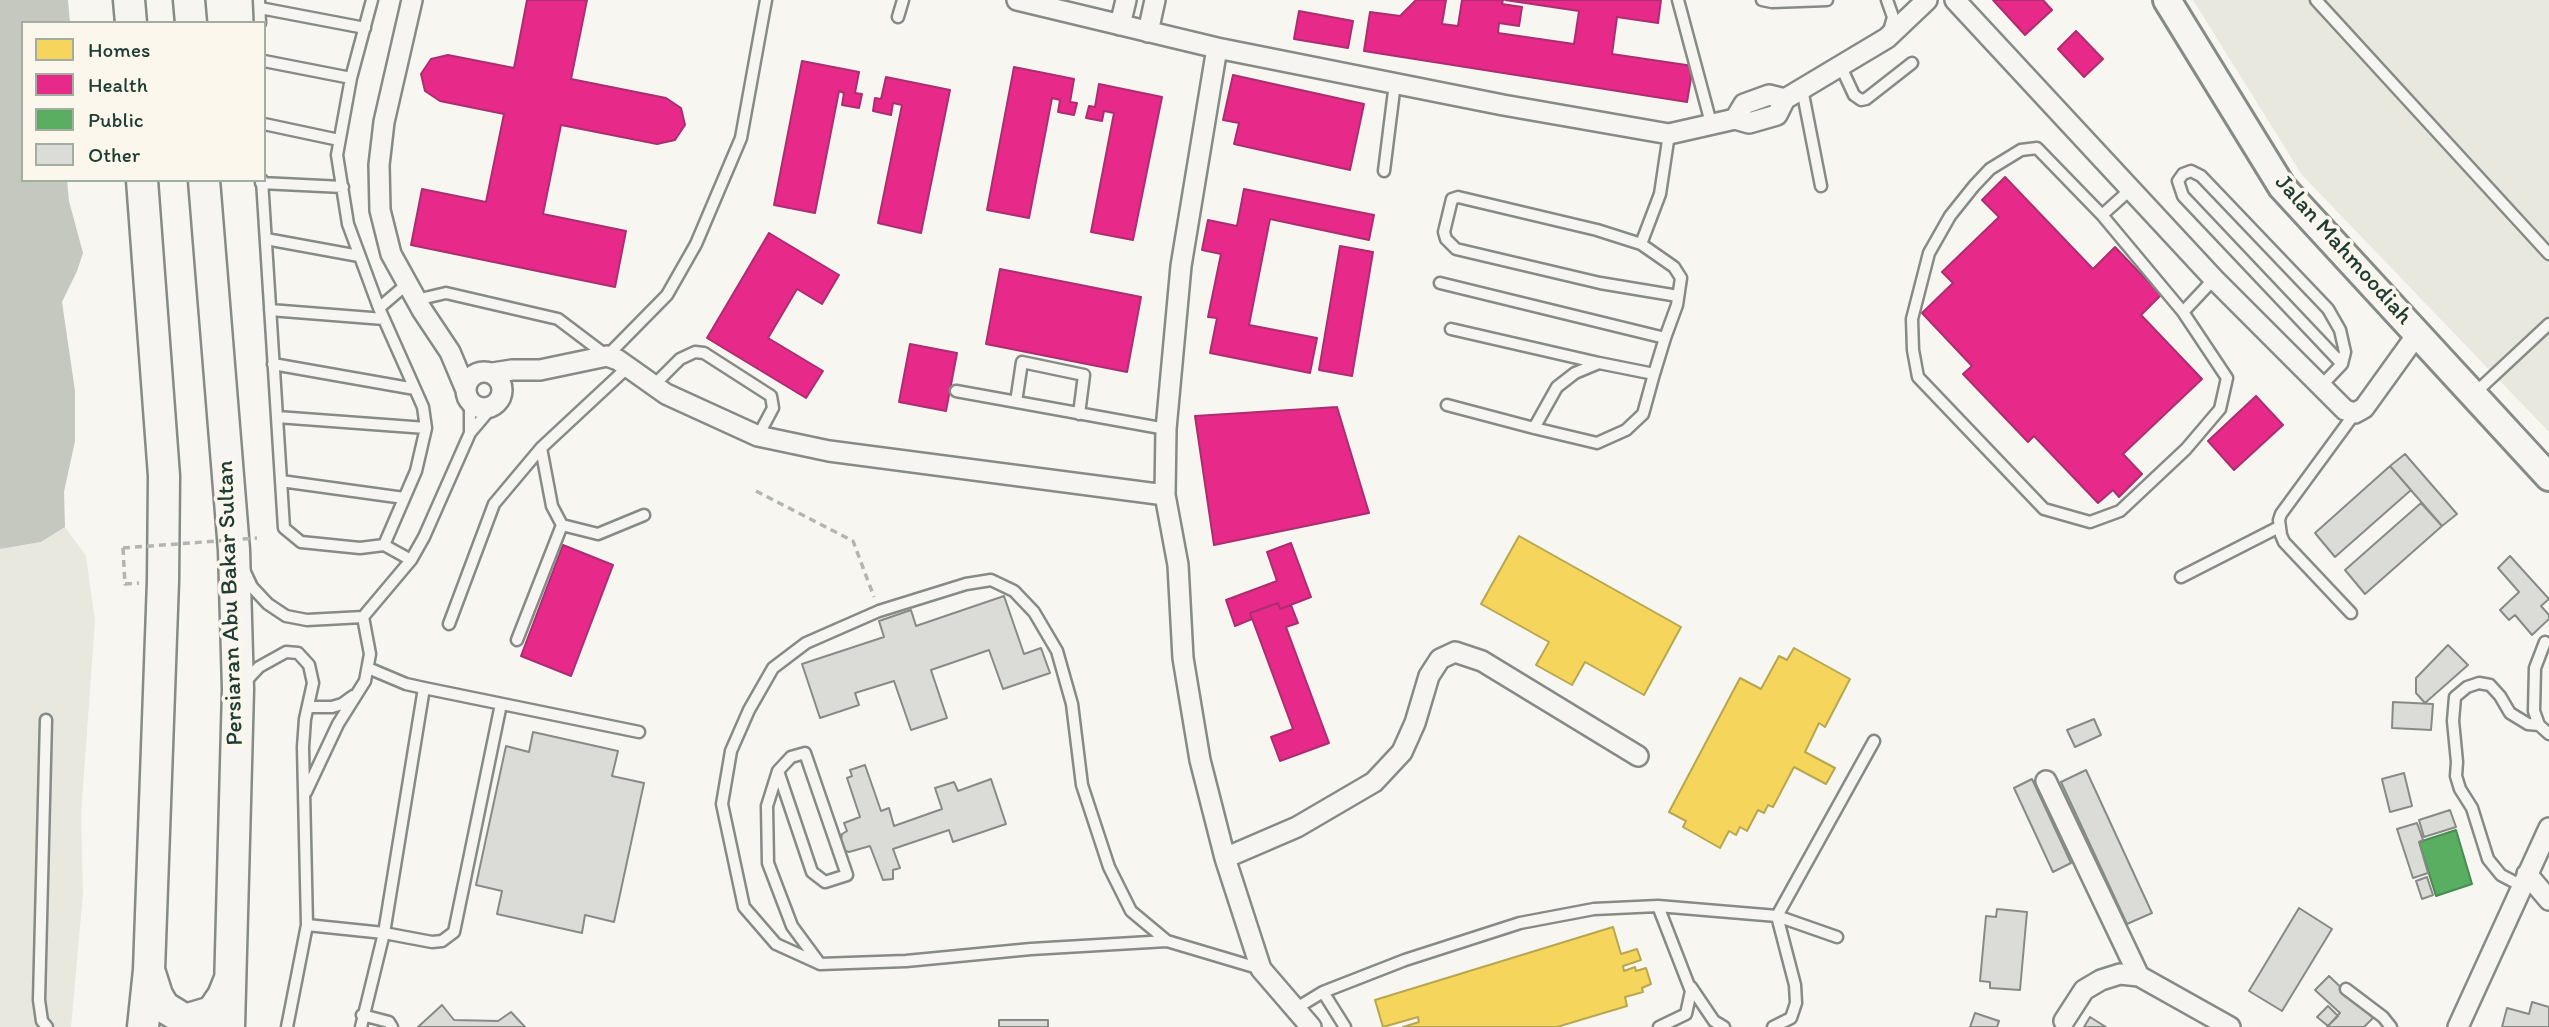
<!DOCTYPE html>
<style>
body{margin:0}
#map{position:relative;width:2549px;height:1027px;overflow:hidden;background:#f8f6f0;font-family:Itim,sans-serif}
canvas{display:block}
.legend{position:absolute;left:21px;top:21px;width:245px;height:161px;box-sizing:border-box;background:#fbf7ec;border:2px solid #a3ada2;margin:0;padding:9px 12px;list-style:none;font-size:21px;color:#1f3d34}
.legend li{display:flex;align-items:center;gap:14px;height:35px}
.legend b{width:35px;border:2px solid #a3ada2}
</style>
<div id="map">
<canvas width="2549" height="1027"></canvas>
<ul class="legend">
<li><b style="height:19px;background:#f6d55c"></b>Homes</li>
<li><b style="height:19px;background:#e7298a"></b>Health</li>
<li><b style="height:19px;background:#5aae61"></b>Public</li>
<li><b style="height:19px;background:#dbdbd7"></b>Other</li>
</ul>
</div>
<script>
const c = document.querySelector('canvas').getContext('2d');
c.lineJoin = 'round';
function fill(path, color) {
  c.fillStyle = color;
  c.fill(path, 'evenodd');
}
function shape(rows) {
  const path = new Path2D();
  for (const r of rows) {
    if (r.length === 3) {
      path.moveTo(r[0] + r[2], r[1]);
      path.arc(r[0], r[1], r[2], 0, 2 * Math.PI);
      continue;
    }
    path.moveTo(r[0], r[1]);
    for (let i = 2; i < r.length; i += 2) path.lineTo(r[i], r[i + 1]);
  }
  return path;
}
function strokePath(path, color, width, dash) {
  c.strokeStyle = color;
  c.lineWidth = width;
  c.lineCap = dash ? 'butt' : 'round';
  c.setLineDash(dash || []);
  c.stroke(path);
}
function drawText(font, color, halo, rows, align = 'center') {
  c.font = font + ' Itim,sans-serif';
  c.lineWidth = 7;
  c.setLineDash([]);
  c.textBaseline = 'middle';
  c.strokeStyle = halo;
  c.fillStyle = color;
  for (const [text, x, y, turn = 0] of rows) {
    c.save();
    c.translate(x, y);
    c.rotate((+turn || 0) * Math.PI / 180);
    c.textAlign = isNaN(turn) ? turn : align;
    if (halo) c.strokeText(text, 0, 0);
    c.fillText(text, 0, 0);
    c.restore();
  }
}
const green = shape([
 [2193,0,2549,0,2549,432,2302,175],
 [65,527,86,556,95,621,81,814,83,894,71,1027,0,1027,0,549,41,542]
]);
const water = shape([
 [0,0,68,0,70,23,23,23,23,180,67,180,69,201,83,253,77,271,62,302,75,391,75,441,64,492,65,527,41,542,0,549]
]);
const homes = shape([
 [1519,536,1681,627,1644,695,1585,662,1572,685,1536,665,1549,642,1481,604,1519,536],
 [1794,648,1850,679,1825,727,1819,723,1805,752,1835,768,1826,784,1794,767,1773,807,1768,805,1764,813,1758,810,1747,831,1740,827,1736,835,1729,831,1720,848,1683,827,1686,821,1669,812,1740,678,1761,689,1779,656,1787,660,1794,648],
 [1613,927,1621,954,1637,949,1641,960,1623,966,1624,971,1635,967,1636,971,1646,968,1651,984,1642,988,1643,992,1625,997,1627,1006,1557,1027,1403,1027,1419,1022,1418,1017,1383,1027,1375,1000,1613,927]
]);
const health = shape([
 [527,0,587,0,571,79,666,98,681,108,685,125,675,140,657,144,561,125,543,214,626,231,615,287,411,245,422,189,486,202,504,114,440,101,425,91,421,74,431,59,448,55,514,68,527,0],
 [1416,0,1446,0,1442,24,1458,26,1462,0,1503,0,1502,4,1522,7,1519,26,1499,23,1498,33,1574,44,1579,11,1505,0,1661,0,1658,23,1617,17,1612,54,1693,66,1687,102,1364,51,1370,12,1400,16,1416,0],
 [1993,0,2043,0,2052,10,2025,35,1993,0],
 [1299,11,1353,21,1348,48,1294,39,1299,11],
 [2076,31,2103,59,2084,77,2058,49,2076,31],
 [802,61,859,72,855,93,862,94,859,108,842,105,844,93,839,91,815,213,774,205,802,61],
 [1014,67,1074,79,1070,102,1077,103,1074,115,1058,112,1060,100,1052,98,1029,218,987,210,1014,67],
 [1233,75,1364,104,1350,170,1234,144,1239,123,1223,120,1233,75],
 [886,77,950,90,921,233,878,223,902,105,893,103,891,115,873,111,875,98,881,99,886,77],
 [1099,84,1162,97,1133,240,1091,232,1114,113,1104,111,1102,121,1086,118,1089,106,1095,107,1099,84],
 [2005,177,2093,269,2115,247,2161,295,2141,315,2202,379,2123,454,2142,474,2119,497,2113,490,2098,503,2034,436,2028,442,1963,374,1972,366,1922,313,1953,283,1942,272,1999,217,1982,200,2005,177],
 [1244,189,1374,215,1369,240,1270,219,1249,325,1317,338,1310,373,1210,353,1217,318,1208,317,1221,254,1202,250,1208,220,1237,226,1244,189],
 [769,233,839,275,822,304,797,289,768,338,823,371,806,398,707,338,769,233],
 [1340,246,1373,252,1352,376,1319,370,1340,246],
 [1000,269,1141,297,1127,372,986,344,1000,269],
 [910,344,957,353,946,411,899,402,910,344],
 [2256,396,2283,425,2234,470,2208,441,2256,396],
 [1337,407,1369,513,1214,545,1195,416,1337,407],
 [1291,543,1311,597,1280,609,1278,603,1250,613,1252,619,1235,626,1226,600,1277,581,1267,552,1291,543],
 [563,545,613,565,571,676,521,656,563,545],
 [1278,603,1280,609,1291,605,1298,623,1286,627,1329,743,1280,761,1271,737,1293,729,1250,613,1278,603]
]);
const public = shape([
 [2456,830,2472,884,2436,896,2419,842,2456,830]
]);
const building = shape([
 [2405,454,2457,514,2442,526,2390,466,2405,454],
 [2390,466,2411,490,2335,557,2315,533,2390,466],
 [2421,503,2442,526,2365,594,2345,570,2421,503],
 [2510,556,2549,599,2541,606,2549,615,2549,619,2532,635,2515,615,2509,620,2500,610,2519,592,2498,568,2510,556],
 [1004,596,1024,654,1041,648,1050,673,1003,689,989,650,931,670,947,718,911,730,894,681,855,693,859,705,820,718,802,664,884,637,879,621,911,610,916,626,1004,596],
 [2448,645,2468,665,2425,703,2416,693,2416,678,2448,645],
 [2393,702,2433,704,2431,730,2392,728,2393,702],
 [2094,719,2101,735,2075,747,2067,730,2094,719],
 [533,732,618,751,612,776,644,783,614,922,585,915,582,933,497,914,502,891,476,885,506,746,529,752,533,732],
 [865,765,881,811,889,808,894,826,942,809,935,788,954,782,958,791,991,779,1006,824,953,842,949,830,893,849,900,868,893,870,893,879,883,880,870,846,849,852,843,850,840,844,842,834,847,831,844,823,860,817,847,778,852,776,850,770,865,765],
 [2086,770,2152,913,2127,924,2061,782,2086,770],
 [2404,773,2412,806,2390,812,2382,779,2404,773],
 [2032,779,2071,863,2053,872,2014,788,2032,779],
 [2450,810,2456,827,2424,837,2419,820,2450,810],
 [2417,823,2423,840,2419,842,2428,873,2413,878,2397,829,2417,823],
 [2427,877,2433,895,2422,899,2416,881,2427,877],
 [2299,908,2332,929,2282,1011,2249,991,2299,908],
 [1997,909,2027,912,2020,990,1990,988,1990,982,1980,981,1986,916,1996,917,1997,909],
 [2329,976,2373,1018,2364,1027,2327,1027,2340,1013,2315,990,2329,976],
 [2532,1002,2549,1007,2549,1027,2502,1027,2507,1008,2529,1014,2532,1002],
 [442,1005,454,1020,498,1021,511,1012,525,1027,418,1027,442,1005],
 [2328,1006,2338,1016,2328,1026,2317,1017,2328,1006],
 [1975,1013,1999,1021,1997,1027,1970,1027,1975,1013],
 [2090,1017,2106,1027,2084,1027,2090,1017],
 [999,1020,1048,1020,1048,1027,999,1027,999,1020]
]);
const path = shape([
 [756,491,853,541,874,597],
 [123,548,125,584,139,583]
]);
const lane = shape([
 [259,0,260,23],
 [372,0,351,78,337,155,348,224,379,308],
 [1678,0,1711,123],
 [1762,0,1772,2,1827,0],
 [1887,0,1893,17,1889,31],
 [2316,0,2549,254],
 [260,8,365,28],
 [898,17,903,0],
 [264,61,351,78],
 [1841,67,1854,95,1861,100,1866,99,1912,63],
 [1802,89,1821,186],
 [264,124,339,140],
 [1669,134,1660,194,1641,244,1597,230,1458,197,1452,199,1444,232,1446,239,1456,249,1600,283,1678,296],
 [1384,171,1395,83],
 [262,180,284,528,301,542,360,548,384,545,411,560],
 [261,183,343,187],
 [2102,215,2131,189],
 [266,239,359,256],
 [1440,283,1665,338,1677,305,1681,278,1674,267,1641,244],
 [416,300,446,293,558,319,607,356,667,295,696,244,741,138,766,0],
 [270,310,384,319],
 [2183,312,2227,378,2220,409,2186,449,2120,511,2090,522,2044,509,1918,377,1913,350,1912,319,1929,253,1950,216,1974,186,1990,169,2021,150,2037,148,2102,215,2183,312,2214,279],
 [1451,329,1599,363],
 [273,364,415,389],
 [654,385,680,359,695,352,704,353,771,396,773,408,758,436],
 [2321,386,2342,364,2345,352,2340,330,2328,309,2201,176,2191,171,2183,174,2178,181,2183,196,2342,364],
 [956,391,1166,429],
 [2475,393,2549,324],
 [1016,402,1022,362,1084,375,1079,414],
 [1447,405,1534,428,1557,387,1575,373,1599,363,1654,374,1665,338],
 [277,417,426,428],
 [1534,428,1597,443,1626,430,1643,414,1654,374],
 [470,433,470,401],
 [541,448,552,506,562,525,598,534,644,515],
 [281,481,404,498],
 [384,545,416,471,426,428,423,407,379,308,407,284],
 [245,572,252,587,268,604,286,616,307,620,363,617,411,560,424,537,470,433,492,407],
 [2181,577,2279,527],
 [2351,613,2284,542,2281,535,2279,520,2281,514,2355,413],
 [449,624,494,504,541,448,628,367],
 [517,640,562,525],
 [2545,642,2535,668,2534,711,2539,725,2549,734],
 [368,668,406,684,424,688,639,732],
 [243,684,259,667,286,652,298,653,309,665,313,683,305,719,303,747,307,925,287,1027],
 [308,707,332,707,342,704,353,696],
 [46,720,39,1000,42,1021,47,1027],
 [778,771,812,872,825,882,847,875,805,753,791,757,778,771,767,806,768,863,792,926,820,964],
 [306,792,338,724,365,681,370,654,363,617],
 [2522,886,2501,875,2488,859,2472,808,2460,789,2456,776,2457,762,2453,721,2455,697,2467,687,2479,683,2490,685,2500,696,2510,713,2528,724,2539,725],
 [1658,906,1691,991,1686,1014,1659,1027],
 [1777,916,1837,937],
 [307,925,384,933,432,942,442,941,454,932,501,704],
 [1167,941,1131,911,1109,867,1082,785,1072,704,1057,651,1034,612,1014,591,991,580,966,584,879,611,806,643,773,668,749,710,731,751,722,804,744,907,776,944,820,964,906,961,1031,949,1167,941,1261,969],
 [1691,987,1714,1021,1724,1027],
 [2346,989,2383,1017,2391,1027],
 [1323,992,1345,1027],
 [1295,1009,1323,992,1405,960,1520,923,1594,909,1658,906,1777,916,1874,741],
 [362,1015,389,1022,392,1027],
 [361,1027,384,933,424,688],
 [1773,1027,1791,1018,1796,1003,1795,985,1777,916]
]);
const street = shape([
 [412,0,384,122,379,165,380,210,391,254,422,310,450,352,466,390],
 [1017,0,1217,48,1503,105,1669,134,1735,119,1749,123,1777,115,1785,99,1887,38,1927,0],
 [1955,0,2214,279,2345,410,2355,413,2364,408,2418,333],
 [1120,25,1126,0],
 [1148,32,1155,0],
 [1217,48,1181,266,1166,429,1165,495,1178,565,1183,658,1200,760,1225,858,1261,969,1311,1027],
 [1735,119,1744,104,1769,95,1785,99],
 [484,390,18],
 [493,373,512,370,540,370,607,356,618,360,666,394,758,436,829,451,1165,495],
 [2046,781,2139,976,2230,1027],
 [1225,858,1297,827,1374,782,1402,752,1415,723,1429,676,1440,659,1455,652,1482,661,1638,756],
 [2527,874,2549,900],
 [2064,1021,2084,990,2101,980,2120,974,2139,976],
 [2458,1027,2549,828]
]);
const secondary = shape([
 [2167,0,2282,187,2549,477]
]);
const primary = shape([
 [129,0,131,23],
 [189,0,191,23],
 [142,180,164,476,163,581,149,970,143,1027],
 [204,180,234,550,238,689,229,1027],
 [150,973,157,995,164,1007,185,1020,212,1012,223,996,229,981]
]);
const pathBridge = shape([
 [123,548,257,538]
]);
const streetNames = [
 ["Jalan Mahmoodiah",2343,250,48],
 ["Persiaran Abu Bakar Sultan",231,603,-92]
];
fill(green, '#e8e8df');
fill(water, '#c4c8bf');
fill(homes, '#f6d55c');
strokePath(homes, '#b6a750', 2);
fill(health, '#e7298a');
strokePath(health, '#ab2f70', 2);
fill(public, '#5aae61');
strokePath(public, '#488c54', 2);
fill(building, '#dbdbd7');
strokePath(building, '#868b86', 2);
strokePath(lane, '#868b86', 15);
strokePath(street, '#868b86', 24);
strokePath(secondary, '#868b86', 32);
strokePath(primary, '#868b86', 35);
strokePath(path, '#b2b5b1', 3.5, [7, 5]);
strokePath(lane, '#f6f5f1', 10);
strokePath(street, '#f6f5f1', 19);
strokePath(secondary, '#f6f5f1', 26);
strokePath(primary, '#f6f5f1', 30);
strokePath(pathBridge, '#b2b5b1', 3.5, [7, 5]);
drawText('24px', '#1f3d34', '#fbf7ec', streetNames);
</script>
